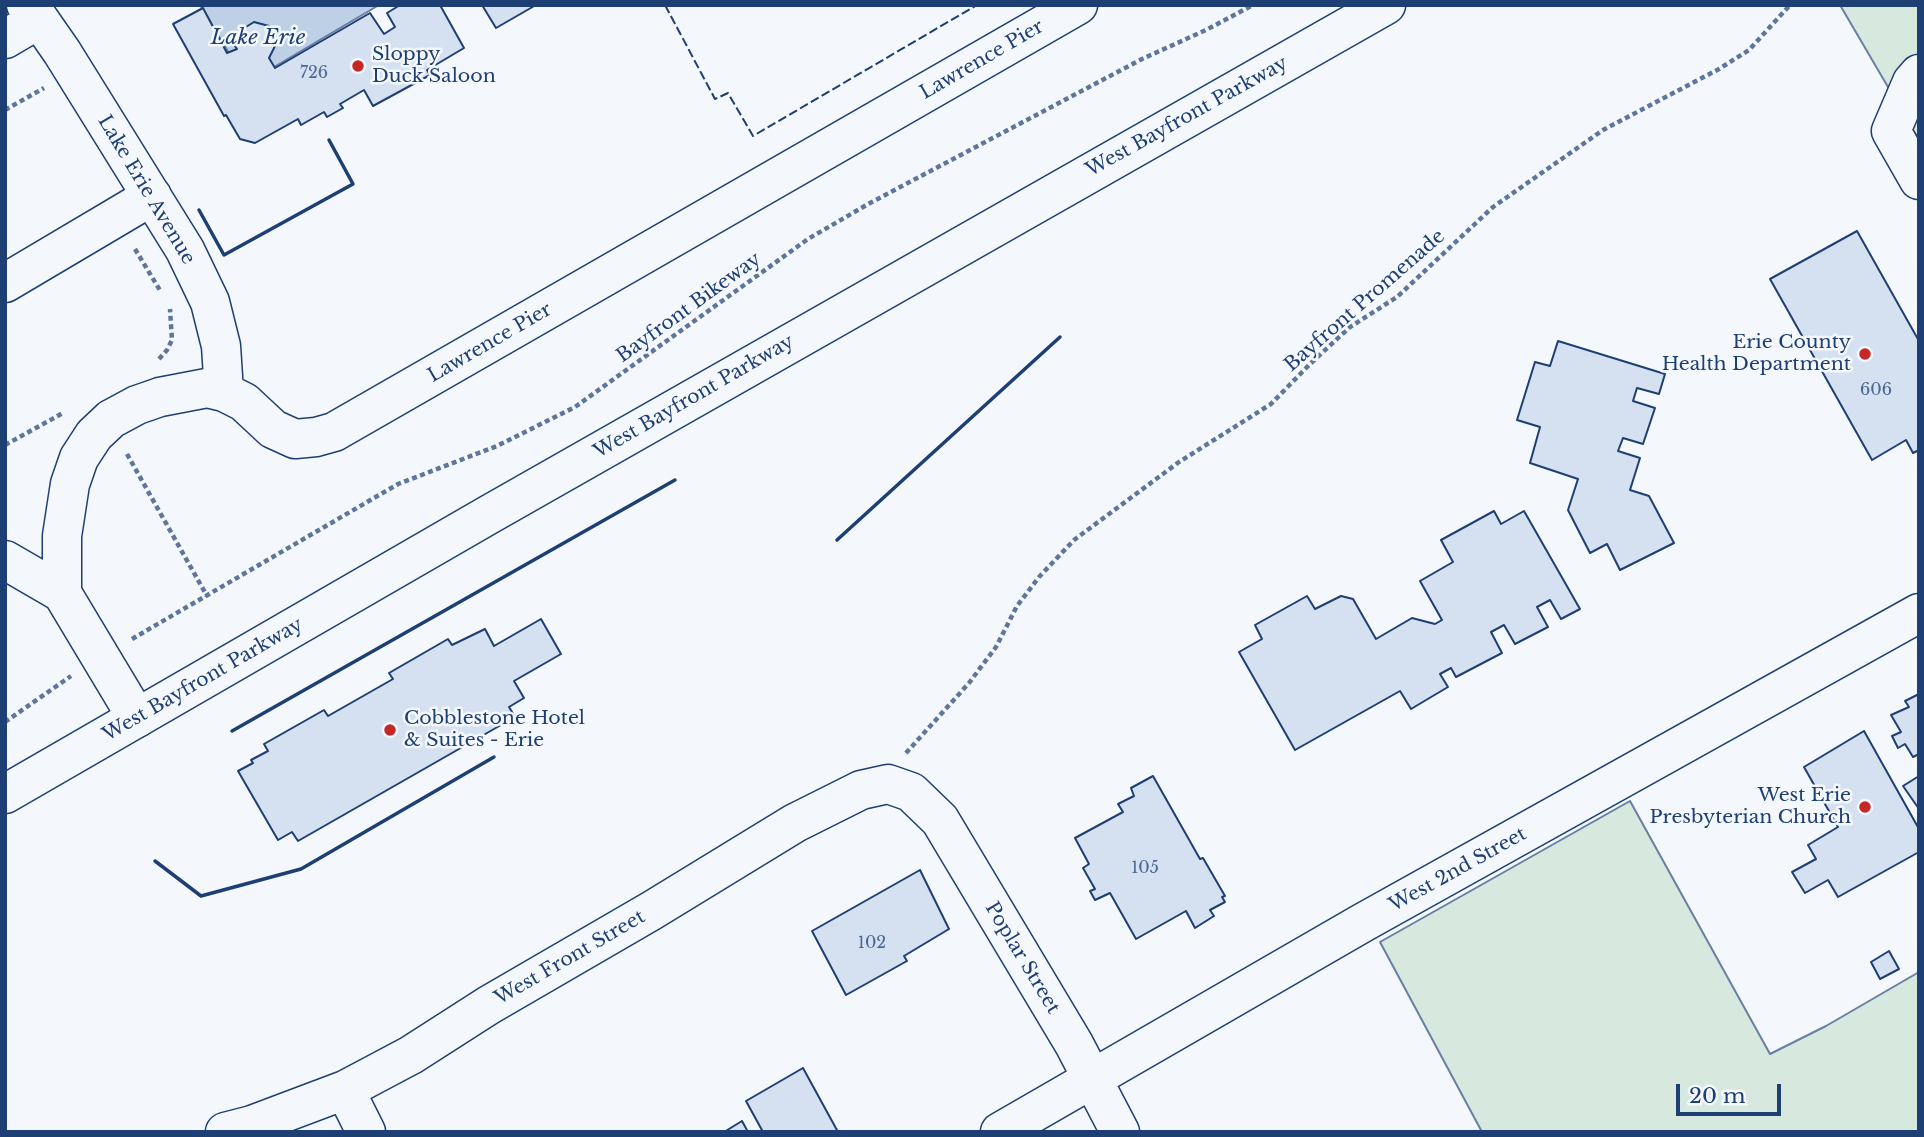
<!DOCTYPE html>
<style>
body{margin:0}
#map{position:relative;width:1924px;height:1137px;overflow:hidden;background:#f4f7fb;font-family:"Libre Baskerville",serif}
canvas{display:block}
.frame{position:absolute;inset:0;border:7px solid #1d3f73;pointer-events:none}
.scale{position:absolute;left:1676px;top:1084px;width:105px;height:32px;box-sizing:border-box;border:4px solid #1d3f73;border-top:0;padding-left:9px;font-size:21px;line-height:24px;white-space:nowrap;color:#1d3f73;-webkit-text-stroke:5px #f4f7fb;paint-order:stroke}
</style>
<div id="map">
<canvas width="1924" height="1137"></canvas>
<div class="frame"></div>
<div class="scale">20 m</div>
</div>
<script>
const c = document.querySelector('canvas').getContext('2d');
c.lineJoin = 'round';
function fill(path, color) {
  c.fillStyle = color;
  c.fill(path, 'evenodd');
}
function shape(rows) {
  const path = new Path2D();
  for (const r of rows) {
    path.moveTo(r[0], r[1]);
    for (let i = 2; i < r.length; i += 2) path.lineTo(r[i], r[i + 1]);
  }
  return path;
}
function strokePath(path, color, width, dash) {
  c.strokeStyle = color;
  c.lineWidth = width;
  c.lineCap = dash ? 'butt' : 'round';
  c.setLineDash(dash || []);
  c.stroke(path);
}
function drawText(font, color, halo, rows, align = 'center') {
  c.font = font + ' "Libre Baskerville",serif';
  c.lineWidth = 5;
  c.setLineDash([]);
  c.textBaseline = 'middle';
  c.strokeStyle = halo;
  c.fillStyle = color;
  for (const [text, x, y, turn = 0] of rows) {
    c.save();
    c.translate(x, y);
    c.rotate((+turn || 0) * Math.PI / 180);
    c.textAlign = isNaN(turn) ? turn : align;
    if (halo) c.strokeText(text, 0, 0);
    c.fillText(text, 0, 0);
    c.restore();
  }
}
const green = shape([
 [1840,5,1919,5,1919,140,1840,5],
 [1630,801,1770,1054,1826,1026,1919,972,1919,1132,1482,1132,1380,942,1630,801]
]);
const water = shape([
 [200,5,379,5,247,83,200,5]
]);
const building = shape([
 [400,5,440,5,464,48,427,70,430,75,373,106,364,90,340,104,343,108,327,117,324,112,301,125,298,119,255,143,240,139,226,115,224,116,173,24,203,8,227,53,237,49,235,46,241,30,254,22,269,26,277,42,269,58,275,68,370,13,384,34,395,27,387,13,400,5],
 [482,5,536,5,496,28,482,5],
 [1857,231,1919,341,1919,450,1913,453,1906,440,1872,460,1770,279,1857,231],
 [1558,341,1665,374,1659,394,1637,388,1633,401,1655,408,1643,444,1623,438,1618,451,1640,458,1630,490,1649,496,1674,543,1620,570,1607,544,1590,553,1568,510,1578,479,1530,463,1540,427,1517,420,1535,362,1550,366,1558,341],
 [1494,511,1501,524,1524,511,1580,609,1561,619,1550,600,1537,607,1548,627,1515,644,1504,625,1491,632,1502,653,1456,677,1451,668,1440,674,1448,687,1411,709,1400,691,1295,750,1239,652,1262,639,1255,625,1307,596,1315,609,1341,596,1353,599,1376,639,1412,618,1435,624,1442,620,1420,581,1453,562,1441,540,1494,511],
 [541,619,561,654,514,681,524,698,509,707,515,717,298,841,292,832,278,840,238,771,253,763,251,760,268,751,264,744,324,710,328,716,393,679,389,673,448,639,452,645,485,629,494,646,541,619],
 [1919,694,1919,754,1913,757,1905,744,1898,748,1892,736,1901,732,1891,715,1909,707,1905,701,1919,694],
 [1864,731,1919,829,1919,852,1838,897,1828,880,1805,893,1792,872,1816,859,1808,845,1838,827,1804,767,1864,731],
 [1153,776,1200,859,1203,858,1225,896,1222,897,1225,902,1210,910,1214,916,1195,928,1186,911,1136,939,1110,893,1095,900,1090,891,1095,889,1083,868,1089,864,1075,838,1123,812,1118,804,1134,796,1131,788,1153,776],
 [1919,776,1919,809,1903,786,1919,776],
 [920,870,949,929,904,956,907,961,846,995,812,931,920,870],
 [1889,951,1899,969,1880,979,1871,962,1889,951],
 [803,1068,838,1132,763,1132,746,1101,803,1068],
 [742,1121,748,1132,724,1132,742,1121]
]);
const path = shape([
 [5,110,44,88],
 [135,249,161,292],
 [159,359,167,350,172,340,170,309],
 [5,445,63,413],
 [127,454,207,596],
 [132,639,398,484,497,446,575,407,808,239,870,203,1142,59,1206,30,1253,5],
 [5,722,71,676],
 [906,753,969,683,996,647,1017,606,1039,577,1074,540,1179,462,1271,404,1310,364,1350,327,1397,297,1493,207,1603,130,1719,69,1749,50,1790,5]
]);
const minor = shape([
 [26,5,39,19,62,52,185,250,210,302,221,346,224,392],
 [5,39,39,19],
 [1919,74,1912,82,1891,131,1919,180],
 [5,283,152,196],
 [5,560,62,593],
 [137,718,62,593,62,536,70,484,79,458,94,435,111,419,137,405,160,397,207,388,224,392,244,402,273,429,295,439,316,437,334,432,1078,5],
 [345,1090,366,1132],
 [225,1132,252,1125,345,1090,411,1055,489,1005,651,911,795,823,861,790,888,784,911,792,940,820,1074,1044,1120,1132],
 [1000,1132,1364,922,1919,613]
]);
const highway = shape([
 [5,794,490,514,1386,5]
]);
const fence = shape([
 [665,5,715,99,728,93,753,136,977,5]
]);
const wall = shape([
 [199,210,224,255,353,184,329,140],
 [837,540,1060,337],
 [232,731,675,480],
 [155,861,201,896,301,869,494,757]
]);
const markers = [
 [358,66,7,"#c62828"],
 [1865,354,7,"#c62828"],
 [390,730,7,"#c62828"],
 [1865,807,7,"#c62828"]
];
const numberNames = [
 ["726",314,73],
 ["606",1876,390],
 ["105",1145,868],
 ["102",872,943]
];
const poiNames = [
 ["Sloppy",372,55],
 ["Duck Saloon",372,77],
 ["Erie County",1851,343,"right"],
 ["Health Department",1851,365,"right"],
 ["Cobblestone Hotel",404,719],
 ["& Suites - Erie",404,741],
 ["West Erie",1851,796,"right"],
 ["Presbyterian Church",1851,818,"right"]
];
const streetNames = [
 ["Lawrence Pier",982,60,-30],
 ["West Bayfront Parkway",1187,117,-29],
 ["Lake Erie Avenue",146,190,59],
 ["Bayfront Promenade",1365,301,-41],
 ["Bayfront Bikeway",689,308,-36],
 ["Lawrence Pier",490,343,-30],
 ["West Bayfront Parkway",694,397,-30],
 ["West Bayfront Parkway",203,680,-30],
 ["West 2nd Street",1458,870,-29],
 ["West Front Street",570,958,-30],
 ["Poplar Street",1022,958,59]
];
const waterNames = [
 ["Lake Erie",258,38]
];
fill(green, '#d7e8df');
strokePath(green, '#687fa3', 2);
fill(water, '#bed0e5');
strokePath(water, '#687fa3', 2);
fill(building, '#d5e0f0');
strokePath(building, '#1d3f73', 2);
strokePath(minor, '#1d3f73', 41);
strokePath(highway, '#1d3f73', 41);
strokePath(path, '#5e769c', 4.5, [5, 3.5]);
strokePath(minor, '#f4f7fb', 38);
strokePath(highway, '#f4f7fb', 38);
strokePath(fence, '#1d3f73', 2, [9, 3.5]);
strokePath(wall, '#1d3f73', 3.5);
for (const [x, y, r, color] of markers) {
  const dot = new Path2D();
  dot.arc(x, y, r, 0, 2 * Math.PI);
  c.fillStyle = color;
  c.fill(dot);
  strokePath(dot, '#f4f7fb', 2.5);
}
drawText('16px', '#4b6792', null, numberNames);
drawText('19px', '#1d3f73', '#f4f7fb', poiNames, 'left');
drawText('19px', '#1d3f73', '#f4f7fb', streetNames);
drawText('italic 21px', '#1d3f73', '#f4f7fb', waterNames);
</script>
